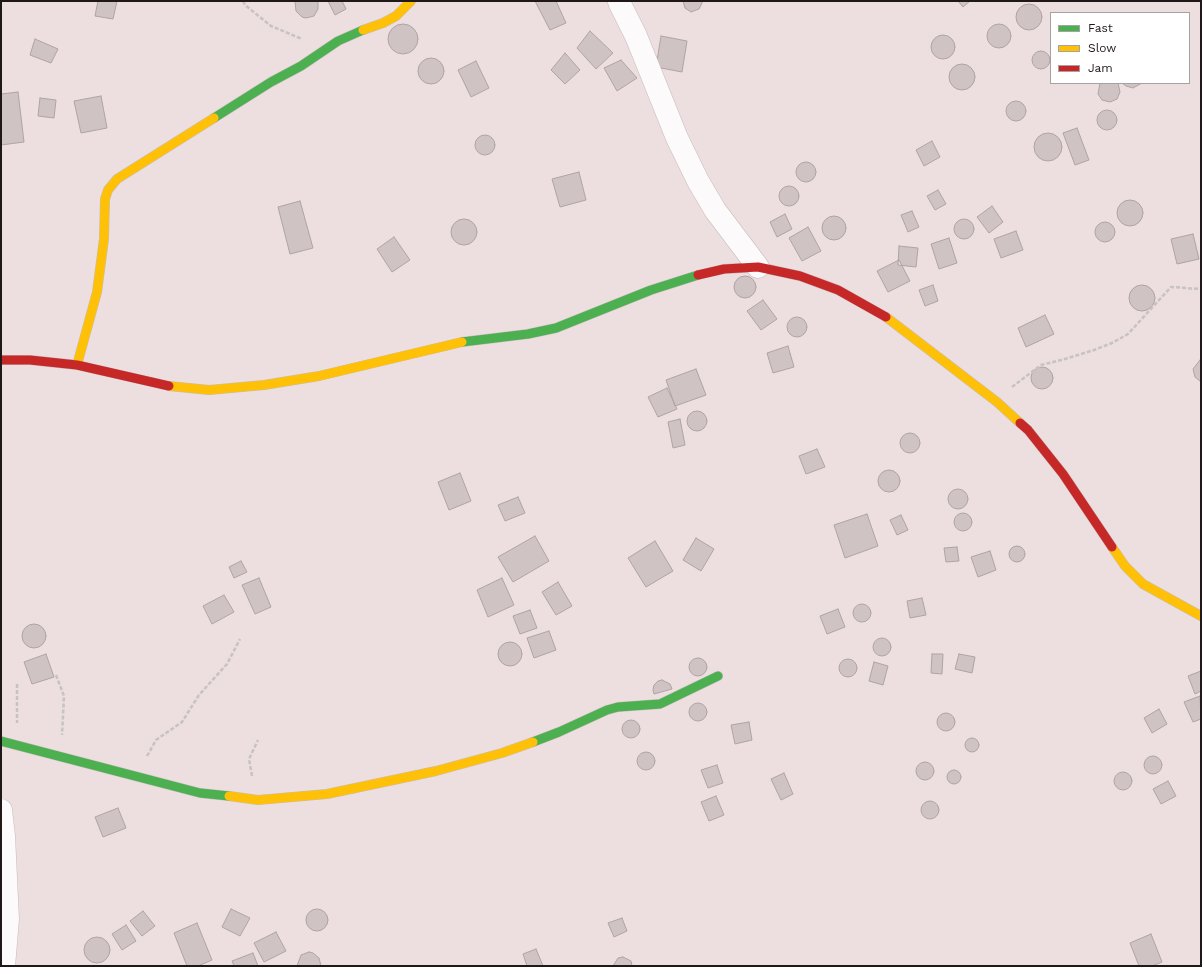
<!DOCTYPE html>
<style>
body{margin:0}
#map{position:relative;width:1202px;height:967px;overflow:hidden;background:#eddedf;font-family:"Work Sans",sans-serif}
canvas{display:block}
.frame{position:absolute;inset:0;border:2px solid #201718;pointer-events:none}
.legend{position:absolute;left:1050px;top:12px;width:140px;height:72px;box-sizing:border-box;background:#fff;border:1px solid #a6a2a3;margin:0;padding:5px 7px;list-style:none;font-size:12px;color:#201718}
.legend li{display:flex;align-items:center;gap:8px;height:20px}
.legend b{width:20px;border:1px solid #a6a2a3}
</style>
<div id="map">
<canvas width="1202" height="967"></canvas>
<div class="frame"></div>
<ul class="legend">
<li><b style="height:5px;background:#4caf50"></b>Fast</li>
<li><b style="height:5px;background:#ffc107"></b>Slow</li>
<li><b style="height:5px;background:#c62828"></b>Jam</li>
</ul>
</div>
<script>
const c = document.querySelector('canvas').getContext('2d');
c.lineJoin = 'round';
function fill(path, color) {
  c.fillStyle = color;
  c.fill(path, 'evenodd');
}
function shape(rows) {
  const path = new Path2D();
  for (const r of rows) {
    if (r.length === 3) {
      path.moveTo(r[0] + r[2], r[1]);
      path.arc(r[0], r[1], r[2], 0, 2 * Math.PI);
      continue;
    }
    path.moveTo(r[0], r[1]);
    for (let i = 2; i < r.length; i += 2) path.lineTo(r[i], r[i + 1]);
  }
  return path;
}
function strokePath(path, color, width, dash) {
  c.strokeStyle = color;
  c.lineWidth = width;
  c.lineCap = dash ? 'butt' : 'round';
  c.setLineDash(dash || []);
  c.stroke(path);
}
const building = shape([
 [98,1,117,1,113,19,95,16,98,1],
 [295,1,318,1,318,9,314,16,306,18,302,17,296,11,295,1],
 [328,1,342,1,346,9,335,15,328,1],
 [535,1,556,1,566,23,550,30,535,1],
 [683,1,702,1,702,3,699,9,691,12,685,8,683,1],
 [958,1,970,1,963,7,958,1],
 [1029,17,13],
 [403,39,15],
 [999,36,12],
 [590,31,613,53,596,69,577,48,590,31],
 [943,47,12],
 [661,36,687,41,682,72,656,67,661,36],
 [35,39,58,49,51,63,30,55,35,39],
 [1041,60,9],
 [565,53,580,70,565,84,551,70,565,53],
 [431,71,13],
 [621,60,637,78,617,91,604,68,621,60],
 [476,61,489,88,471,97,458,70,476,61],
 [962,77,13],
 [1100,83,1118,83,1120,92,1117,99,1110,102,1102,100,1098,94,1100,83],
 [1122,83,1142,83,1133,88,1126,86,1122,83],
 [18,92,24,142,1,145,1,94,18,92],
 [101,96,107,128,81,133,74,101,101,96],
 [40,98,56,100,54,118,38,116,40,98],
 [1016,111,10],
 [1107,120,10],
 [1077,128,1089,160,1075,165,1063,133,1077,128],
 [1048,147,14],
 [485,145,10],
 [932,141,940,157,924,166,916,150,932,141],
 [806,172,10],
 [579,172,586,200,560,207,552,179,579,172],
 [789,196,10],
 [938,190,946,204,935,210,927,196,938,190],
 [1130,213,13],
 [300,201,313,248,290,254,278,207,300,201],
 [992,206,1003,222,989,233,977,217,992,206],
 [912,211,919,227,908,232,901,215,912,211],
 [785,214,792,229,777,237,770,222,785,214],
 [834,228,12],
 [464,232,13],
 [964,229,10],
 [1105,232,10],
 [808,227,821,251,802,261,789,238,808,227],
 [1016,231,1023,250,1001,258,994,239,1016,231],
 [1193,234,1199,259,1177,264,1171,239,1193,234],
 [394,237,410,260,392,272,377,249,394,237],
 [949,238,957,263,939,269,931,244,949,238],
 [899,246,918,248,916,267,898,265,899,246],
 [899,260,910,281,888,292,877,271,899,260],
 [745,287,11],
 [1142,298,13],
 [933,285,938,301,925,306,919,290,933,285],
 [763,300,777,319,761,330,747,311,763,300],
 [1045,315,1054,334,1026,347,1018,328,1045,315],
 [797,327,10],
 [788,346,794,367,773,373,767,353,788,346],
 [1200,360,1201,360,1201,382,1195,377,1193,369,1200,360],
 [1042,378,11],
 [696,369,706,395,675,406,666,380,696,369],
 [667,388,677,409,658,417,648,397,667,388],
 [697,421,10],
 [680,419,685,445,673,448,668,422,680,419],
 [910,443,10],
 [817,449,825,467,806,474,799,456,817,449],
 [889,481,11],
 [460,473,471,501,449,510,438,482,460,473],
 [958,499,10],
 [518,497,525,513,505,521,498,505,518,497],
 [963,522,9],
 [867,514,878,546,845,558,834,525,867,514],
 [901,515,908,530,897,535,890,520,901,515],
 [535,536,549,561,513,582,498,557,535,536],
 [696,538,714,549,701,571,683,560,696,538],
 [655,541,673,571,646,587,628,558,655,541],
 [1017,554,8],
 [957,547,959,561,946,562,944,548,957,547],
 [990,551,996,570,978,577,971,557,990,551],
 [241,561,247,572,234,578,229,567,241,561],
 [259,578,271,607,255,614,242,585,259,578],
 [502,578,514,605,488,617,477,590,502,578],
 [558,582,572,606,556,615,542,592,558,582],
 [224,595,234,612,212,624,203,606,224,595],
 [922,598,926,615,910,618,907,601,922,598],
 [862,613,9],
 [838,609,845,627,827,634,820,616,838,609],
 [530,610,537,628,520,634,513,616,530,610],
 [34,636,12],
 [549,631,556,650,534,658,527,638,549,631],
 [882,647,9],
 [510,654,12],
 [46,654,54,677,32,684,24,662,46,654],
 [932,654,943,654,942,674,931,673,932,654],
 [959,654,975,657,972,673,955,669,959,654],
 [698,667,9],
 [848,668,9],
 [874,662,888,666,883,685,869,681,874,662],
 [1201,671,1201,691,1195,694,1188,676,1201,671],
 [662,680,670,684,672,689,654,694,653,690,654,685,658,681,662,680],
 [1200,696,1201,719,1193,722,1184,702,1200,696],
 [698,712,9],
 [1159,709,1167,724,1152,733,1144,718,1159,709],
 [946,722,9],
 [631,729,9],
 [749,722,752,740,735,744,731,725,749,722],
 [972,745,7],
 [646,761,9],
 [1153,765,9],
 [925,771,9],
 [717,765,723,783,708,788,701,770,717,765],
 [954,777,7],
 [1123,781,9],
 [784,773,793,794,781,800,771,779,784,773],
 [1168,781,1176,796,1161,804,1153,789,1168,781],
 [716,796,724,815,709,821,701,802,716,796],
 [930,810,9],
 [118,808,126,828,103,837,95,817,118,808],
 [317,920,11],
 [231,909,250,918,240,936,222,927,231,909],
 [143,911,155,926,142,936,130,921,143,911],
 [622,918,627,931,614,937,608,923,622,918],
 [197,923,212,960,198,966,187,966,174,933,197,923],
 [126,925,136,941,122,950,112,934,126,925],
 [276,932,286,951,264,962,254,943,276,932],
 [1151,934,1162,962,1152,966,1139,966,1130,943,1151,934],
 [97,950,13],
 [536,949,543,966,527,966,523,954,536,949],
 [309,952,313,953,319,958,321,966,297,966,301,955,309,952],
 [253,953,258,966,234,966,232,961,253,953],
 [623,957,631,961,632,966,613,966,618,958,623,957]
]);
const path = shape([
 [243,1,245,5,271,26,302,39],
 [1012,387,1041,365,1065,359,1094,350,1112,343,1128,334,1171,287,1201,289],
 [56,675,64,696,62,735],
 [17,684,17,723],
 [147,756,156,740,182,722,199,695,227,664,240,639],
 [252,776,249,759,258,740]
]);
const street = shape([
 [619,2,636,36,677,138,698,181,715,210,758,267],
 [1,810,4,836,8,919,4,966]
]);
const fast = shape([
 [214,118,271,82,301,66,338,41,363,30],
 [462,342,528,334,556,328,651,290,698,275],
 [1,741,200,793,229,796],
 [533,742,559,732,607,710,618,707,660,704,718,676]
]);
const slow = shape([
 [363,30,383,23,396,16,411,1],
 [886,317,997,402,1020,423],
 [77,365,97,292,104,239,105,199,108,190,117,179,214,118],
 [169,386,209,390,264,385,319,376,462,342],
 [1112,547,1125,566,1143,584,1201,616],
 [229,796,258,800,327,794,436,771,502,753,533,742]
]);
const jam = shape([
 [698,275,724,269,758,267,800,276,838,290,886,317],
 [1,360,30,360,77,365,169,386],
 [1020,423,1028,430,1063,474,1112,547]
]);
fill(building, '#cfc3c4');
strokePath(building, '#afa3a4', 1);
strokePath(street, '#c7bcbd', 23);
strokePath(fast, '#c7bcbd', 10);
strokePath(slow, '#c7bcbd', 10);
strokePath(jam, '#c7bcbd', 10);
strokePath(path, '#c7c3c3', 2.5, [4, 2]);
strokePath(street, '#fcfafa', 22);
strokePath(fast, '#4caf50', 9);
strokePath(slow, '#ffc107', 9);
strokePath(jam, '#c62828', 9);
</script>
